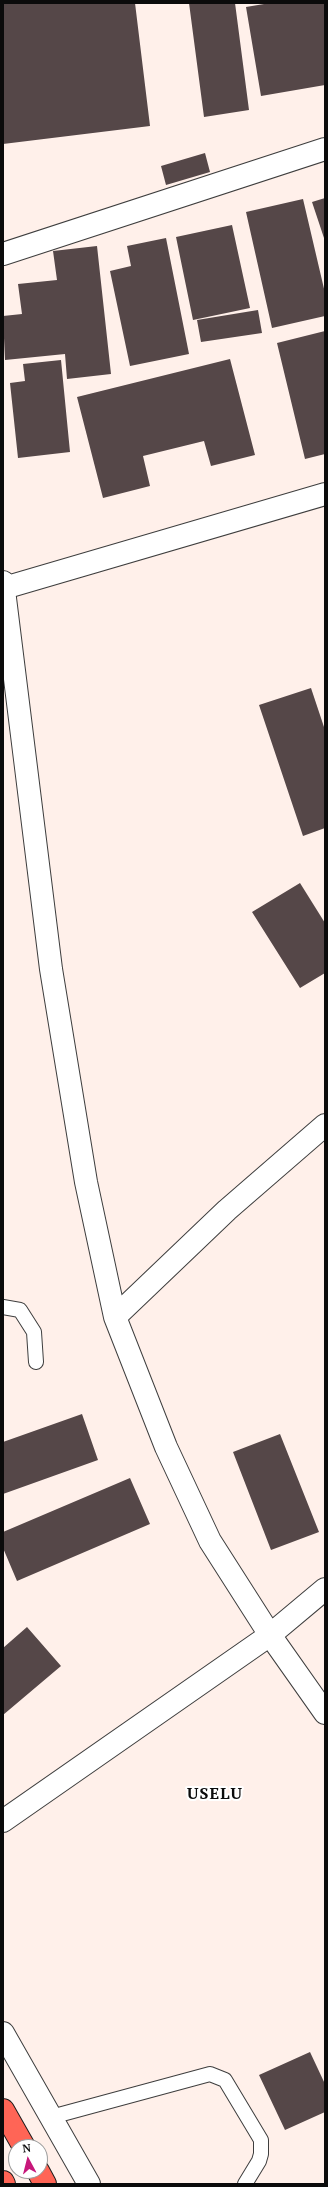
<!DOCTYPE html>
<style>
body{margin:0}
#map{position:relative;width:328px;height:2187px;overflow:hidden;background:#fff0ea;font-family:"PT Serif",serif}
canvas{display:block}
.frame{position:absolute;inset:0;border:4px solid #0b0b0b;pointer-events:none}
.north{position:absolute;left:8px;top:2139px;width:40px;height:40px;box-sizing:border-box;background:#fff;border:1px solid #9d9d9d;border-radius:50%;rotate:353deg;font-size:11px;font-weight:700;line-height:16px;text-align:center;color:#0b0b0b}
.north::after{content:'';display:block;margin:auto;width:14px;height:18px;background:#c7177a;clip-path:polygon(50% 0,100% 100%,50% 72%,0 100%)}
</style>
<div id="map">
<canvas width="328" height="2187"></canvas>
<div class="frame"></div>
<div class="north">N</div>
</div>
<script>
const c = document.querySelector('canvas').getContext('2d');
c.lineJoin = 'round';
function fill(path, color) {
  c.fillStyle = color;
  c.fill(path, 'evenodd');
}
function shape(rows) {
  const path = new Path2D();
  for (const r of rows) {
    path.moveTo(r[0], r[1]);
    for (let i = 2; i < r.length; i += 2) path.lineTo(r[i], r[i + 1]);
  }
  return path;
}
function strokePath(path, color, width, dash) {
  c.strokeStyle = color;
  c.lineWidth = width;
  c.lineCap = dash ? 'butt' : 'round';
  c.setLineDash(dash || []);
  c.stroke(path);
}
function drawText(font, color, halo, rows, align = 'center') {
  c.font = font + ' "PT Serif",serif';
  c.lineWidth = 4;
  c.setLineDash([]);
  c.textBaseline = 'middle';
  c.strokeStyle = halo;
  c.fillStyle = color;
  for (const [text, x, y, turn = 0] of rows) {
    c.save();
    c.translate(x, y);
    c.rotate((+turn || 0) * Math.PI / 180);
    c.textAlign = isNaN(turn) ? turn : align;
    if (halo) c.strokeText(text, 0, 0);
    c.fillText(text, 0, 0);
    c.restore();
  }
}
const building = shape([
 [3,3,135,3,150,126,3,144],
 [189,3,235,3,249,110,204,117],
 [270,3,325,3,325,85,261,96,246,7],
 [205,153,210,172,166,185,161,166],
 [325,198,325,241,312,202],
 [303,199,325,293,325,316,272,328,246,212],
 [232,225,250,308,193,320,176,237],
 [166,238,189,354,130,366,110,271,131,266,127,246],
 [97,246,111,374,67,379,65,354,5,360,3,316,22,314,18,284,57,280,53,251],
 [258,310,262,333,201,342,197,320],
 [325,331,325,454,305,459,277,343],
 [230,359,255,455,211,466,204,441,143,456,150,486,103,498,77,397],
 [61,360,70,452,18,458,10,383,25,381,23,364],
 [311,688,325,730,325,828,303,836,259,705],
 [300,883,325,923,325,973,300,988,252,912],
 [82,1414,98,1460,3,1494,3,1442],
 [280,1434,319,1532,271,1550,233,1452],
 [130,1478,150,1524,17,1581,3,1548,3,1532],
 [27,1627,61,1666,3,1715,3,1648],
 [310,2052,325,2084,325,2112,285,2130,259,2075]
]);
const service = shape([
 [3,1307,20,1310,34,1332,36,1362],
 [51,2117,210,2074,225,2080,261,2140,261,2154,259,2161,245,2184]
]);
const minor = shape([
 [3,254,325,149],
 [3,582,51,969,86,1182,115,1317,166,1447,210,1541,270,1635,325,1713],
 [4,588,325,494],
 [115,1317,227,1210,325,1125],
 [3,1821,270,1635,325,1589],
 [3,2033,89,2184]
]);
const trunk = shape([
 [3,2110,24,2147],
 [38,2171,45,2184],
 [3,2182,4,2184]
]);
const districtNames = [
 ["USELU",215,1794]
];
fill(building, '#554748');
strokePath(service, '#3e3e3e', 16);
strokePath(minor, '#3e3e3e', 24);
strokePath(trunk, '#1c1c1c', 24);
strokePath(service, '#fff', 14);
strokePath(minor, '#fff', 22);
strokePath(trunk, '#ff6556', 22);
c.letterSpacing = '1px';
drawText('bold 16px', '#0b0b0b', '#fff', districtNames);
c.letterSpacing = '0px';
</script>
